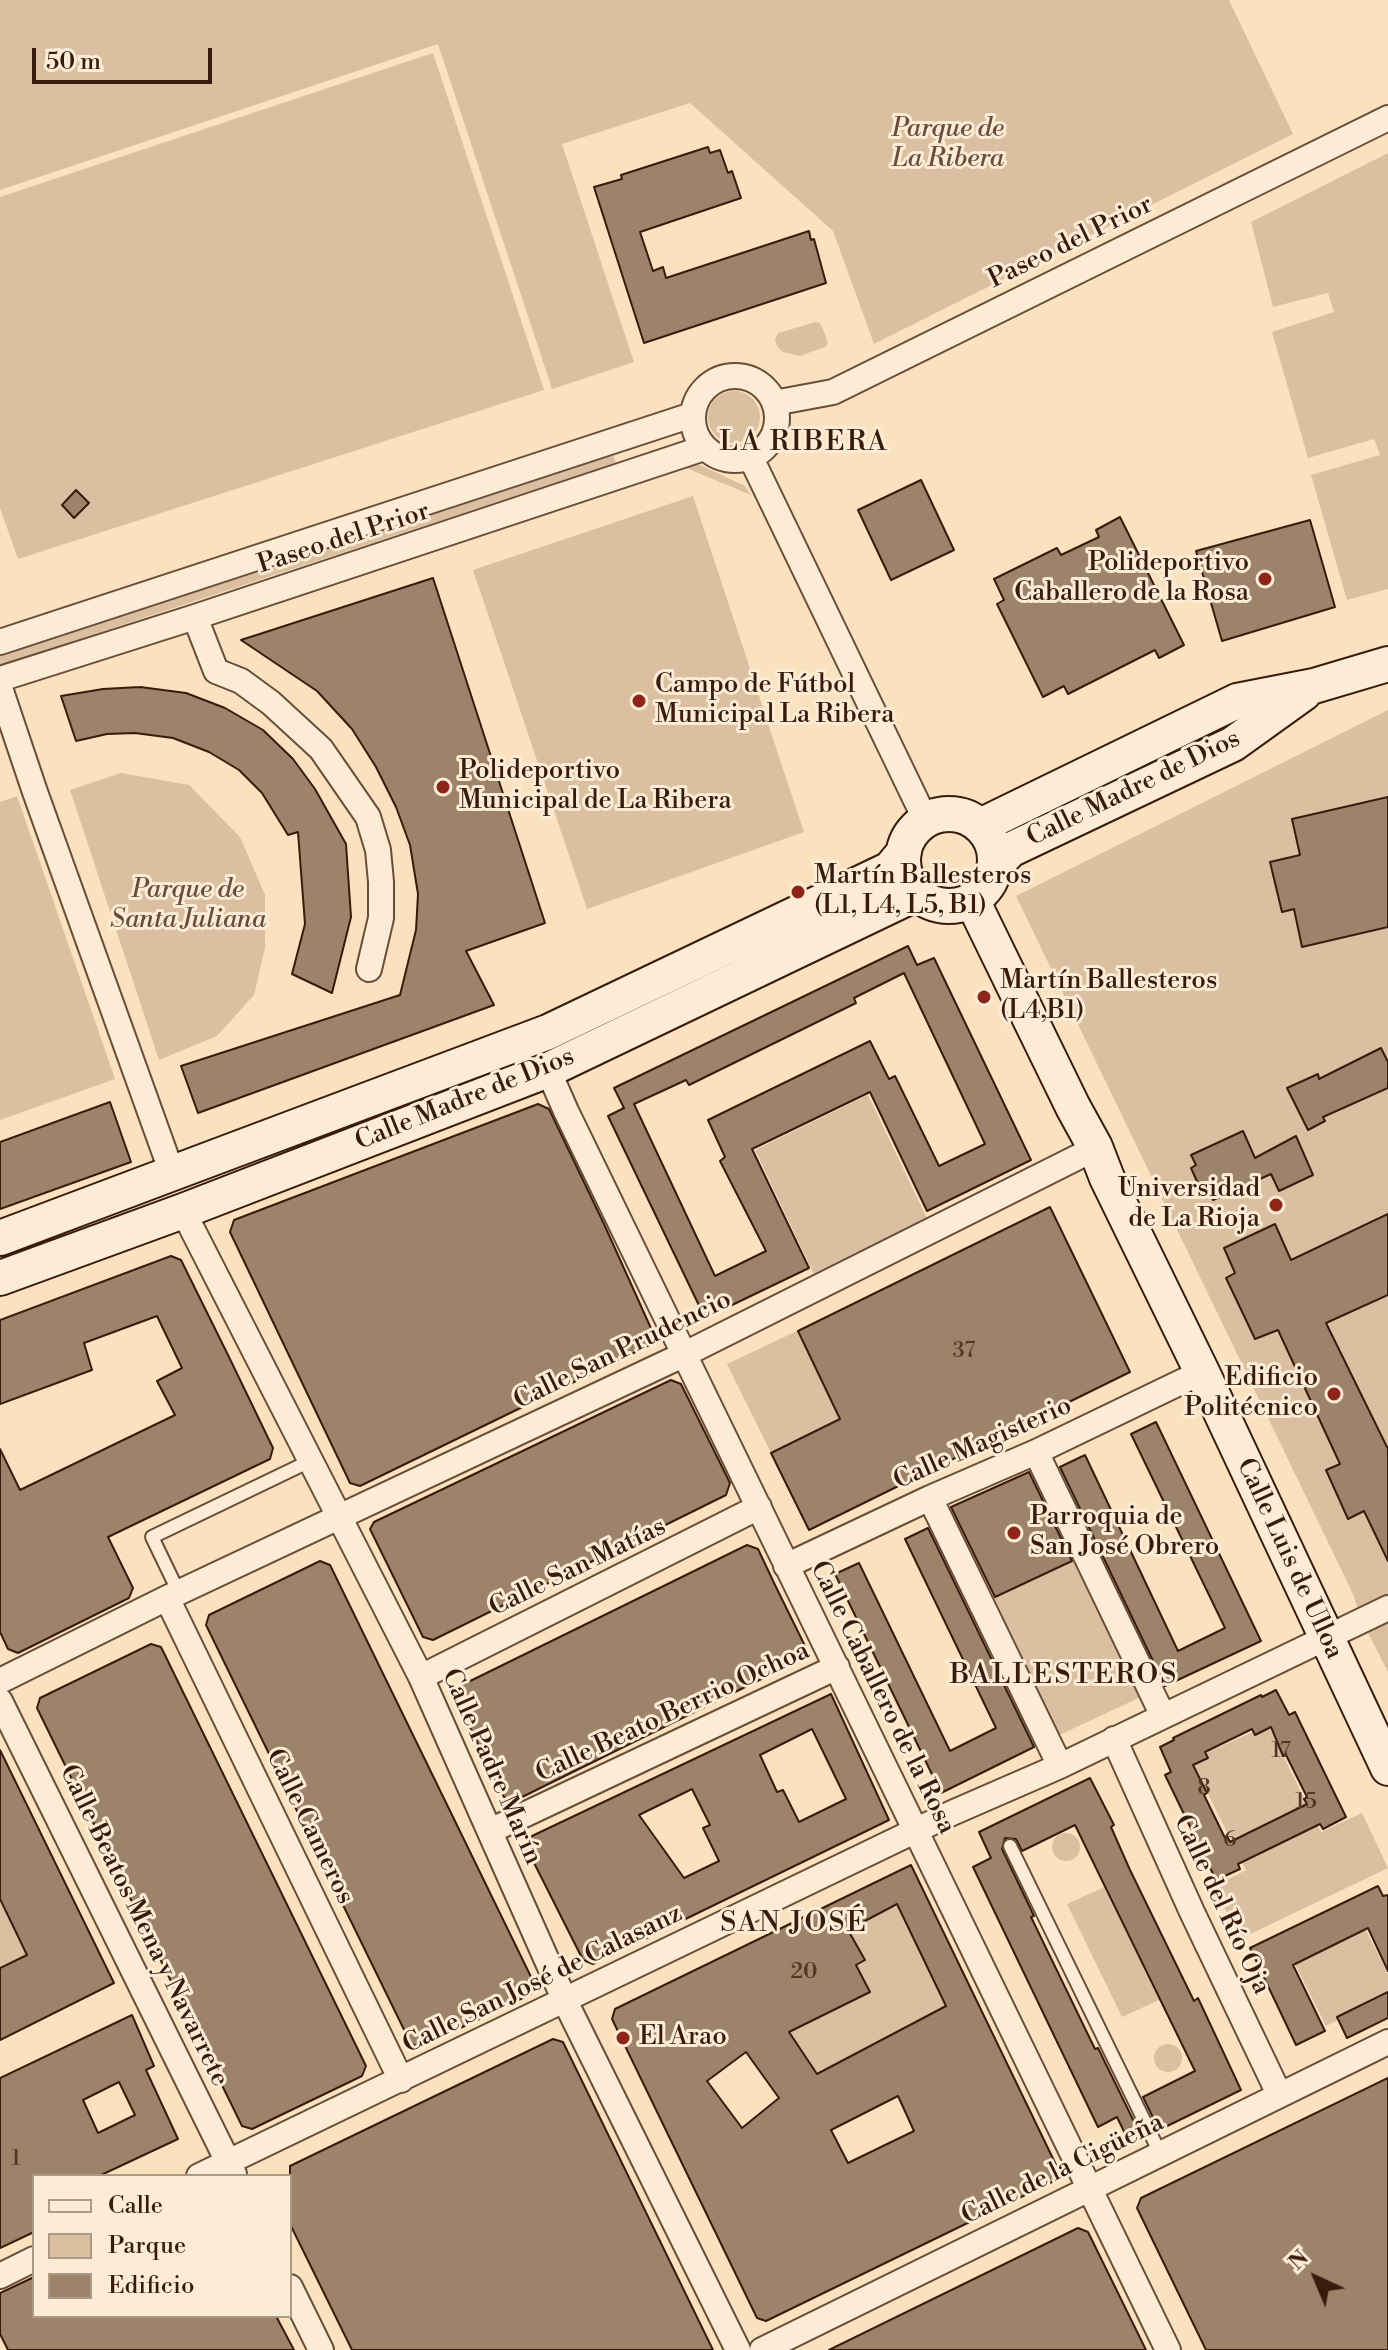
<!DOCTYPE html>
<meta charset="utf-8">
<style>
body{margin:0}
#map{position:relative;width:1388px;height:2350px;overflow:hidden;background:#fbe2be;font-family:"Libre Bodoni",serif}
canvas{display:block}
.legend{position:absolute;left:32px;top:2174px;width:260px;height:144px;box-sizing:border-box;background:#fcecd5;border:2px solid #ad9985;margin:0;padding:10px 14px;list-style:none;font-size:24px;color:#371c0e}
.legend li{display:flex;align-items:center;gap:16px;height:40px}
.legend b{width:40px;border:2px solid #ad9985}
.north{position:absolute;left:1276px;top:2238px;width:80px;height:80px;-webkit-text-stroke:6px #fcecd5;paint-order:stroke;rotate:316deg;font-size:22px;font-weight:700;line-height:32px;text-align:center;color:#371c0e}
.north::after{content:'';display:block;margin:auto;width:28px;height:36px;background:#371c0e;clip-path:polygon(50% 0,100% 100%,50% 72%,0 100%)}
.scale{position:absolute;left:32px;top:48px;width:180px;height:36px;box-sizing:border-box;border:4px solid #371c0e;border-top:0;padding-left:10px;font-size:24px;line-height:28px;white-space:nowrap;color:#371c0e;-webkit-text-stroke:6px #fcecd5;paint-order:stroke}
</style>
<div id="map">
<canvas width="1388" height="2350"></canvas>
<ul class="legend">
<li><b style="height:10px;background:#fcecd5"></b>Calle</li>
<li><b style="height:22px;background:#dac0a0"></b>Parque</li>
<li><b style="height:22px;background:#9d836a"></b>Edificio</li>
</ul>
<div class="north">N</div>
<div class="scale">50 m</div>
</div>
<script>
const c = document.querySelector('canvas').getContext('2d');
c.lineJoin = 'round';
function fill(path, color) {
  c.fillStyle = color;
  c.fill(path, 'evenodd');
}
function shape(rows) {
  const path = new Path2D();
  for (const r of rows) {
    if (r.length === 3) {
      path.moveTo(r[0] + r[2], r[1]);
      path.arc(r[0], r[1], r[2], 0, 2 * Math.PI);
      continue;
    }
    path.moveTo(r[0], r[1]);
    for (let i = 2; i < r.length; i += 2) path.lineTo(r[i], r[i + 1]);
  }
  return path;
}
function strokePath(path, color, width, dash) {
  c.strokeStyle = color;
  c.lineWidth = width;
  c.lineCap = dash ? 'butt' : 'round';
  c.setLineDash(dash || []);
  c.stroke(path);
}
function drawText(font, color, halo, rows, align = 'center') {
  c.font = font + ' "Libre Bodoni",serif';
  c.lineWidth = 6;
  c.setLineDash([]);
  c.textBaseline = 'middle';
  c.strokeStyle = halo;
  c.fillStyle = color;
  for (const [text, x, y, turn = 0] of rows) {
    c.save();
    c.translate(x, y);
    c.rotate((+turn || 0) * Math.PI / 180);
    c.textAlign = isNaN(turn) ? turn : align;
    if (halo) c.strokeText(text, 0, 0);
    c.fillText(text, 0, 0);
    c.restore();
  }
}
const green = shape([
 [0,0,1229,0,1293,134,874,344,833,231,690,103,562,144,634,362,552,389,438,44,0,190],
 [433,53,544,390,18,559,0,508,0,197],
 [1388,153,1388,589,1347,600,1311,475,1380,455,1374,439,1308,458,1272,332,1334,312,1328,293,1273,307,1251,222],
 [816,322,820,323,825,334,828,343,825,347,800,356,783,352,777,346,775,340,778,333],
 [734,417,26],
 [612,452,616,463,0,665,0,652],
 [688,464,700,465,745,486,751,495,684,467],
 [693,496,804,832,587,909,473,570],
 [1263,710,1008,836,1003,827,1197,733],
 [1388,710,1388,1672,1362,1621,1353,1594,1016,896],
 [121,773,189,785,240,837,265,895,265,948,254,995,217,1036,159,1060,70,790],
 [17,796,115,1079,0,1120,0,802],
 [868,1095,932,1229,819,1285,755,1150],
 [797,1331,840,1419,771,1453,727,1364],
 [1100,1548,1164,1686,1034,1747,970,1609],
 [1268,1725,1321,1832,1362,1813,1388,1868,1240,1939,1214,1887,1246,1870,1191,1760],
 [1066,1847,14],
 [1104,1887,1159,2000,1122,2017,1067,1904],
 [0,1899,27,1955,0,1968],
 [897,1905,946,2007,818,2074,749,1977,869,1992,856,1965,865,1960,849,1930],
 [1366,1930,1388,1974,1388,1996,1326,2026,1295,1964],
 [1168,2058,14]
]);
const building = shape([
 [708,147,710,153,720,150,728,173,732,171,741,198,640,232,653,271,663,267,666,278,809,231,811,240,814,239,826,283,644,343,594,187,622,179,621,175,708,147],
 [921,480,954,550,891,580,858,510,921,480],
 [76,490,89,503,74,518,62,505,76,490],
 [1120,517,1184,645,1159,658,1155,650,1068,694,1064,686,1043,697,997,604,1004,600,994,579,1057,548,1061,555,1099,537,1096,530,1120,517],
 [1310,520,1335,607,1222,641,1196,551,1310,520],
 [433,578,545,923,466,951,494,1005,198,1113,181,1066,400,995,416,930,418,894,410,845,396,807,376,767,352,729,317,691,241,640,433,578],
 [140,687,186,693,225,708,263,730,293,759,315,789,346,844,351,917,332,993,292,974,305,924,298,832,288,835,262,793,239,770,209,752,173,738,135,733,107,734,76,741,61,696,103,689,140,687],
 [1388,797,1388,927,1302,947,1294,909,1282,912,1270,862,1300,855,1292,819,1388,797],
 [908,946,917,965,934,958,1031,1160,927,1211,870,1092,752,1149,809,1268,705,1318,608,1116,624,1108,614,1088,908,946],
 [904,973,985,1144,939,1166,895,1076,889,1079,870,1041,708,1120,725,1157,720,1161,766,1251,715,1276,634,1104,686,1080,689,1085,856,1003,854,998,904,973],
 [1381,1048,1388,1062,1388,1088,1323,1117,1325,1121,1308,1130,1287,1088,1318,1074,1319,1079,1381,1048],
 [110,1102,131,1162,0,1209,0,1142,110,1102],
 [538,1104,549,1109,604,1224,654,1335,650,1345,360,1486,350,1483,230,1232,234,1220,538,1104],
 [1243,1131,1255,1158,1296,1136,1313,1175,1279,1191,1271,1174,1213,1200,1210,1192,1203,1195,1191,1168,1196,1165,1191,1155,1243,1131],
 [1050,1207,1130,1372,809,1530,771,1453,840,1419,798,1331,1050,1207],
 [1388,1214,1388,1295,1326,1323,1388,1449,1388,1561,1364,1511,1348,1519,1326,1470,1340,1464,1278,1330,1255,1339,1226,1278,1235,1273,1224,1248,1275,1224,1291,1260,1388,1214],
 [171,1256,181,1260,228,1355,273,1448,270,1459,108,1537,133,1588,129,1598,18,1653,8,1649,0,1632,0,1449,20,1490,175,1415,157,1381,182,1368,157,1316,84,1343,92,1370,0,1404,0,1320,171,1256],
 [671,1380,681,1384,730,1483,726,1495,433,1640,423,1637,370,1529,374,1522,671,1380],
 [1156,1422,1261,1641,1165,1686,1060,1467,1085,1455,1178,1651,1225,1628,1131,1434,1156,1422],
 [1029,1472,1072,1561,995,1597,951,1507,1029,1472],
 [928,1528,1034,1747,941,1793,835,1574,859,1563,950,1751,996,1728,905,1539,928,1528],
 [747,1545,758,1549,775,1585,806,1648,802,1659,514,1801,504,1797,455,1697,458,1687,747,1545],
 [320,1561,330,1565,534,1983,531,1994,421,2047,411,2044,206,1625,209,1615,320,1561],
 [151,1644,161,1647,366,2066,362,2076,252,2129,242,2126,37,1708,40,1698,151,1644],
 [1276,1690,1289,1715,1295,1712,1346,1817,1323,1829,1320,1824,1238,1864,1240,1869,1216,1880,1165,1775,1171,1772,1160,1747,1174,1740,1173,1738,1261,1695,1262,1697,1276,1690],
 [1271,1727,1283,1756,1286,1755,1307,1797,1304,1799,1307,1804,1230,1842,1227,1836,1225,1838,1204,1795,1207,1793,1193,1765,1208,1758,1205,1752,1252,1729,1255,1735,1271,1727],
 [831,1694,889,1820,593,1964,583,1960,526,1847,532,1836,831,1694],
 [812,1729,846,1799,799,1822,783,1790,777,1792,760,1755,812,1729],
 [692,1789,710,1825,703,1828,719,1861,684,1878,639,1815,692,1789],
 [0,1750,114,1983,0,2040,0,1968,27,1955,0,1899,0,1750],
 [1090,1778,1114,1825,1111,1827,1130,1870,1194,2001,1198,1998,1241,2090,1159,2130,1143,2097,1195,2071,1075,1825,1022,1851,1016,1839,1005,1838,1002,1849,1034,1916,1031,1917,1095,2049,1098,2048,1142,2138,1130,2144,1117,2117,1098,2127,973,1867,991,1858,979,1832,1090,1778],
 [911,1865,1059,2171,1056,2180,766,2321,757,2318,612,2019,615,2009,911,1865],
 [897,1904,946,2006,817,2074,789,2032,870,1992,856,1965,865,1960,848,1930,897,1904],
 [746,2052,779,2098,742,2128,707,2081,746,2052],
 [898,2096,914,2131,848,2163,831,2130,898,2096],
 [1378,1886,1383,1896,1388,1895,1388,1971,1368,1928,1293,1965,1325,2031,1296,2045,1250,1948,1378,1886],
 [1388,1992,1388,2018,1347,2038,1337,2017,1388,1992],
 [132,2015,154,2066,146,2070,178,2139,99,2176,34,2176,34,2232,0,2248,0,2078,132,2015],
 [119,2082,135,2115,98,2133,83,2100,119,2082],
 [553,2039,563,2042,713,2350,352,2350,290,2224,290,2166,553,2039],
 [1388,2078,1388,2350,1206,2350,1137,2208,1141,2198,1388,2078],
 [1078,2228,1088,2232,1146,2350,829,2350,1078,2228],
 [34,2277,34,2316,276,2316,294,2350,8,2350,0,2334,0,2293,34,2277]
]);
const lane = shape([
 [179,1593,152,1537,310,1461],
 [1010,1846,1160,2153]
]);
const street = shape([
 [735,418,42],
 [774,403,833,392,1388,118],
 [751,458,926,821],
 [195,617,216,671,241,681,271,703,321,749,368,817,378,850,381,882,381,918,369,969],
 [0,642,692,415],
 [0,679,195,617,704,448],
 [0,688,35,792,172,1173],
 [548,1070,566,1111,1168,2350],
 [183,1211,421,1677,565,2001,738,2350],
 [1036,1452,1163,1716],
 [930,1498,1060,1766],
 [786,1566,930,1498,1036,1452,1202,1372],
 [167,1598,401,2080],
 [421,1677,759,1507],
 [0,1681,167,1598,685,1354,1088,1152],
 [0,1701,234,2174],
 [1114,1739,1192,1912,1279,2094],
 [490,1831,837,1667],
 [199,2176,952,1813,1060,1766,1388,1608],
 [0,2276,34,2259],
 [290,2287,321,2350],
 [762,2350,1388,2042]
]);
const secondary = shape([
 [949,860,46],
 [980,826,1237,701,1314,686,1388,664],
 [995,866,1010,850,1233,744,1304,693],
 [972,900,1073,1107,1095,1147,1107,1178,1202,1372,1388,1768],
 [0,1238,548,1032,890,869,904,852],
 [0,1278,183,1211,548,1070,905,899,919,895]
]);
const markers = [
 [1265,579,8,"#8f2418"],
 [639,701,8,"#8f2418"],
 [443,787,8,"#8f2418"],
 [798,892,8,"#8f2418"],
 [984,997,8,"#8f2418"],
 [1276,1205,8,"#8f2418"],
 [1334,1394,8,"#8f2418"],
 [1014,1533,8,"#8f2418"],
 [623,2038,8,"#8f2418"]
];
const numberNames = [
 ["37",964,1352],
 ["17",1281,1752],
 ["8",1204,1789],
 ["15",1306,1803],
 ["6",1230,1841],
 ["20",804,1973],
 ["1",16,2160]
];
const parkNames = [
 ["Parque de",948,130],
 ["La Ribera",948,160],
 ["Parque de",188,891],
 ["Santa Juliana",188,921]
];
const streetNames = [
 ["Paseo del Prior",1071,243,-26],
 ["Paseo del Prior",344,539,-18],
 ["Calle Madre de Dios",1134,789,-26],
 ["Calle Madre de Dios",465,1100,-22],
 ["Calle San Prudencio",623,1351,-26],
 ["Calle Magisterio",983,1444,-24],
 ["Calle Luis de Ulloa",1289,1559,65],
 ["Calle San Matías",578,1568,-26],
 ["Calle Caballero de la Rosa",882,1698,64],
 ["Calle Beato Berrio Ochoa",673,1713,-25],
 ["Calle Padre Marín",491,1767,66],
 ["Calle Cameros",309,1827,64],
 ["Calle del Río Oja",1221,1905,65],
 ["Calle Beatos Mena y Navarrete",143,1926,64],
 ["Calle San José de Calasanz",543,1980,-26],
 ["Calle de la Cigüeña",1063,2170,-26]
];
const poiNames = [
 ["Polideportivo",1249,564,"right"],
 ["Caballero de la Rosa",1249,594,"right"],
 ["Campo de Fútbol",655,686],
 ["Municipal La Ribera",655,716],
 ["Polideportivo",459,772],
 ["Municipal de La Ribera",459,802],
 ["Martín Ballesteros",814,877],
 ["(L1, L4, L5, B1)",814,907],
 ["Martín Ballesteros",1000,982],
 ["(L4,B1)",1000,1012],
 ["Universidad",1260,1190,"right"],
 ["de La Rioja",1260,1220,"right"],
 ["Edificio",1318,1379,"right"],
 ["Politécnico",1318,1409,"right"],
 ["Parroquia de",1030,1518],
 ["San José Obrero",1030,1548],
 ["El Arao",639,2038]
];
const neighbourhoodNames = [
 ["LA RIBERA",804,443],
 ["BALLESTEROS",1064,1676],
 ["SAN JOSÉ",794,1924]
];
fill(green, '#dac0a0');
fill(building, '#9d836a');
strokePath(building, '#371c0e', 2);
strokePath(lane, '#684e3a', 16);
strokePath(street, '#684e3a', 28);
strokePath(secondary, '#371c0e', 38);
strokePath(lane, '#fcecd5', 12);
strokePath(street, '#fcecd5', 24);
strokePath(secondary, '#fcecd5', 34);
for (const [x, y, r, color] of markers) {
  const dot = new Path2D();
  dot.arc(x, y, r, 0, 2 * Math.PI);
  c.fillStyle = color;
  c.fill(dot);
  strokePath(dot, '#fcecd5', 3);
}
drawText('22px', '#503625', null, numberNames);
drawText('italic 26px', '#684d3a', '#fcecd5', parkNames);
drawText('26px', '#371c0e', '#fcecd5', streetNames);
drawText('26px', '#371c0e', '#fcecd5', poiNames, 'left');
c.letterSpacing = '2px';
drawText('28px', '#371c0e', '#fcecd5', neighbourhoodNames);
c.letterSpacing = '0px';
</script>
